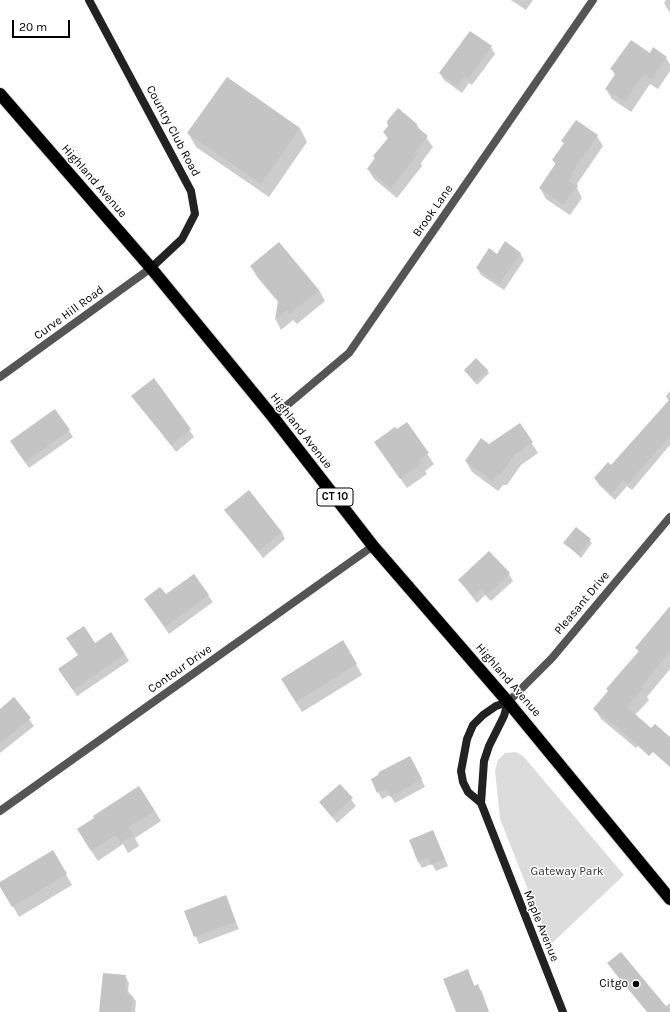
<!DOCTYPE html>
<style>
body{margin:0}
#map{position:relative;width:670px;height:1012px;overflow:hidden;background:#fff;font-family:Karla,sans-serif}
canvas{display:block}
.scale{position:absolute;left:12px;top:20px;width:58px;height:18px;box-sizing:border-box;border:2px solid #000;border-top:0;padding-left:5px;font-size:12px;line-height:14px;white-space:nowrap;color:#000;-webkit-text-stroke:3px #fff;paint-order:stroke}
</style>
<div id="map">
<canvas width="670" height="1012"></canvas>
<div class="scale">20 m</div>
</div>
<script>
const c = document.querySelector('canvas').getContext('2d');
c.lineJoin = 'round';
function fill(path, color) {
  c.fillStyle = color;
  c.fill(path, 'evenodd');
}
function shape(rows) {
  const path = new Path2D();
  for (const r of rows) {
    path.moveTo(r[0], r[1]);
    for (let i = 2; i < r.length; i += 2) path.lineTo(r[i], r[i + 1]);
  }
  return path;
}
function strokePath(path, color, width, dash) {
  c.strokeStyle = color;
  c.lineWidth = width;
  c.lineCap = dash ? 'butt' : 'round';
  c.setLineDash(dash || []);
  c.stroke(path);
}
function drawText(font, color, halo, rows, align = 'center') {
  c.font = font + ' Karla,sans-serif';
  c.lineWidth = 3;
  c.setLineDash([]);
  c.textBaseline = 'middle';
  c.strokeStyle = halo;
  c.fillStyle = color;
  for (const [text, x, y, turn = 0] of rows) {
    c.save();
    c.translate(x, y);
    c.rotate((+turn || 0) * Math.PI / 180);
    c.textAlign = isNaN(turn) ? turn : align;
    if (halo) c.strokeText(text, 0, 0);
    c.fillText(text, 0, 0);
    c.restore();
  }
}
const green = shape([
 [516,752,523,756,624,875,550,945,500,819,495,770,498,760,505,753]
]);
const shadow = shape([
 [511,0,533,0,526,10],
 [666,0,670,0,670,13,664,3],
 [491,47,495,54,472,85,469,83,462,93,444,80,440,73],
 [650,54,666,58,670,64,670,71,658,89,650,84,631,112,612,99,606,89,615,76,612,69],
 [416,124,433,147,421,163,422,166,397,198,374,179,368,169,376,159,374,157,388,139,384,133],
 [300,128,307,142,269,197,196,147,188,133],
 [597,136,603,146,577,184,578,186,577,188,582,198,570,215,546,199,540,188,556,165,553,160,564,144,562,141],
 [520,253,524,260,504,290,481,275,477,268,497,255],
 [251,266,319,290,325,301,297,324,293,320,281,330,276,320,279,303,257,277],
 [487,370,489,373,477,385,465,371],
 [670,391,670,445,632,490,627,486,615,500,599,485,595,479,611,467,669,402,666,396],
 [133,396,184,422,194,437,176,452],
 [407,424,434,464,425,471,427,474,407,488,375,442],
 [520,425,538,453,521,465,507,485,503,485,498,491,472,472,466,461],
 [69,431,73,437,29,468,15,448],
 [226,510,282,532,285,539,263,558],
 [576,528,592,543,581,558,565,543],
 [509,574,513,581,491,601,485,595,477,603,459,580],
 [193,575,213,602,169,634,145,599,165,596],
 [670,613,670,669,647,697,649,700,635,715,650,734,636,748,601,719,595,709,609,692,607,689,639,653,637,648],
 [95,644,125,654,129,661,77,696,63,676],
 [356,664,362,675,302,712,288,690],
 [14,699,34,726,0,753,0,710],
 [414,764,425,787,395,803,390,795,382,799,378,792],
 [340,785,356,806,337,823,321,803],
 [155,811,161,821,135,838,139,846,128,853,123,844,98,861,84,840],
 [433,831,448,866,436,871,432,864,422,868,418,861],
 [53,852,72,885,19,917,0,883],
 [225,897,239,929,199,944,186,911],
 [609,963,665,1007,670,1003,670,1012,647,1012,614,972],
 [467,970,475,987,478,986,482,992,489,1012,457,1012],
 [125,976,129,983,128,991,136,1001,135,1012,100,1012]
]);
const building = shape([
 [470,31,492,46,468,79,465,76,457,87,439,73],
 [631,40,650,53,653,47,667,57,651,79,644,74,625,102,605,89,616,73,610,69],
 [227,77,300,128,261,184,187,133],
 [398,108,417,124,417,127,428,136,415,153,417,155,391,188,367,169,375,158,373,156,389,137,383,132,388,126,387,121],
 [576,120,598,135,572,173,573,175,569,181,577,186,564,205,539,188,556,163,552,160,564,143,561,141],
 [505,241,521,253,499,284,476,268,489,248,497,254],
 [279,242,319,290,290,314,287,310,275,320,278,301,250,266],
 [476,358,488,370,475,382,464,370],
 [154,378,191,429,171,445,131,396],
 [670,399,670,436,628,484,623,480,611,494,594,478,608,462,611,465],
 [55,409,70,430,25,462,10,441],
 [407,422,429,453,419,460,422,463,400,479,374,442,395,427,397,429],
 [520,423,533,442,515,454,501,474,497,475,492,481,465,461,481,438,489,444],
 [249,490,282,532,258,551,224,510],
 [576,527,591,539,579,555,563,543],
 [489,551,510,573,487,595,481,589,473,596,458,580],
 [194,574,209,595,165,627,144,599,160,587,166,594],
 [670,606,670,651,641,687,643,689,627,707,651,728,655,724,670,737,670,767,653,752,649,756,614,724,612,724,593,709,608,691,606,689,639,651,635,648],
 [84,626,95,643,111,632,125,654,73,690,58,669,78,655,66,638],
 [343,640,357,664,296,702,281,679],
 [14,697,31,718,0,743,0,709],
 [410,756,422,779,390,797,386,789,377,793,371,779,378,775,379,772],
 [340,784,353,798,332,817,319,802],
 [139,786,155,811,129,827,134,835,121,843,116,835,91,851,77,829,94,818,93,816],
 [433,830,445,859,431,865,428,857,418,862,409,840],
 [53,850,67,874,12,907,0,887,0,882],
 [226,895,236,922,194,937,184,911],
 [621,952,670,1011,670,1012,648,1012,607,963],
 [468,969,474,986,478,984,489,1012,456,1012,443,979],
 [103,973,126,975,125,988,127,989,127,996,133,996,131,1012,99,1012]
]);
const street = shape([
 [0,377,151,268],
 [273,417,349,353,593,0],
 [508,702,552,658,670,517],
 [0,811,373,546]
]);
const secondary = shape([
 [89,0,191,191,195,214,182,239,151,268],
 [508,702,504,716,489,746,484,761,481,803,563,1012],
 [481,803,468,792,463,782,461,771,467,739,473,725,483,715,496,706,508,702]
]);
const highway = shape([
 [0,94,151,268,273,417,373,546,508,702,670,899]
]);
const markers = [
 [636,984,4,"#000"]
];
const shields = [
 [335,497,36]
];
const shieldNames = [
 ["CT 10",335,497]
];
const streetNames = [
 ["Country Club Road",173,131,62],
 ["Highland Avenue",94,181,49],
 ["Brook Lane",433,211,-55],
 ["Curve Hill Road",69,313,-36],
 ["Highland Avenue",301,431,52],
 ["Pleasant Drive",582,603,-50],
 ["Contour Drive",180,669,-35],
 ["Highland Avenue",508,680,49],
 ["Maple Avenue",541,926,68]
];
const parkNames = [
 ["Gateway Park",567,872]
];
const poiNames = [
 ["Citgo",628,984]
];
fill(green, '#dcdcdc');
fill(shadow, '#0003');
fill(building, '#c4c4c4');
strokePath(highway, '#dbdbdb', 14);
strokePath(street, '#555', 8);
strokePath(secondary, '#222', 8);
strokePath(highway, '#000', 12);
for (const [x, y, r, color] of markers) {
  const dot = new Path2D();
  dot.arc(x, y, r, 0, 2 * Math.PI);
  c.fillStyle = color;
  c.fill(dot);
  strokePath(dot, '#fff', 1.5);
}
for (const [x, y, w] of shields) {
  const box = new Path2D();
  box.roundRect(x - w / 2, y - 9, w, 18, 3);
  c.fillStyle = '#fff';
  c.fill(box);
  strokePath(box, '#000', 1);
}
drawText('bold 11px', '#000', null, shieldNames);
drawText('12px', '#000', '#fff', streetNames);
drawText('12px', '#333', '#fff', parkNames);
drawText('12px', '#000', '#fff', poiNames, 'right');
</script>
